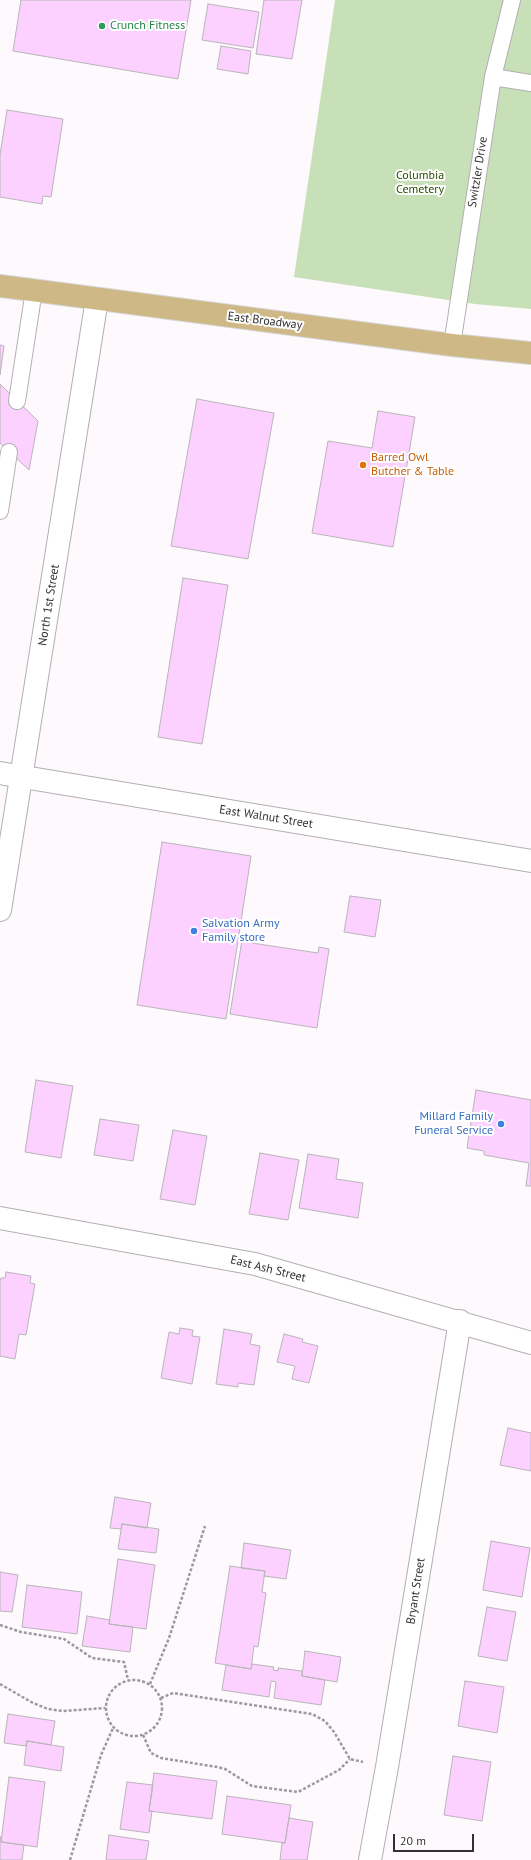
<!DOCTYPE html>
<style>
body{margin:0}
#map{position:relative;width:531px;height:1860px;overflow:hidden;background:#fdf9fd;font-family:"PT Sans",sans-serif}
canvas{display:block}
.scale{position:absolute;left:393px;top:1834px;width:81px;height:18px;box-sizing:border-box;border:2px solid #323032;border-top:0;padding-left:5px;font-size:12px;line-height:14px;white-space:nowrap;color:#323032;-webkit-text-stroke:3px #fff;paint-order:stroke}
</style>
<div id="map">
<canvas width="531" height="1860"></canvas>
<div class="scale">20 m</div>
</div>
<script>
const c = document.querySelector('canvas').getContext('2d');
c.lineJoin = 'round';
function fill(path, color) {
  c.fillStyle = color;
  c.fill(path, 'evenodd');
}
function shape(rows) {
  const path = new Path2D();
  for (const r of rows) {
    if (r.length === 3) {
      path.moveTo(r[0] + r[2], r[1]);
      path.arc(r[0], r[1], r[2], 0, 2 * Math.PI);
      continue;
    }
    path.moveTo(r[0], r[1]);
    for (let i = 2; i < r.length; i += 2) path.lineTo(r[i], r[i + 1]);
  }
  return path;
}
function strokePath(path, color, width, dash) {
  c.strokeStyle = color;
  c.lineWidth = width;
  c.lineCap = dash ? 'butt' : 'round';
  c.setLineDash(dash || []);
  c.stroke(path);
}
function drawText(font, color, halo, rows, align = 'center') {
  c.font = font + ' "PT Sans",sans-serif';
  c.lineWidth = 4;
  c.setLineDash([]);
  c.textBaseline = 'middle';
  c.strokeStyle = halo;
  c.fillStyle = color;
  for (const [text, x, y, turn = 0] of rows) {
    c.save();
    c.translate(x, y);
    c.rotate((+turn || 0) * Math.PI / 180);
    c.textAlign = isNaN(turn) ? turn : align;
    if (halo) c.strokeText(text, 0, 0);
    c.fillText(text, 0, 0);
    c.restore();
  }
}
const green = shape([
 [335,0,531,0,531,309,475,304,294,277]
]);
const building = shape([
 [21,0,191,0,178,79,13,51,21,0],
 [264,0,302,0,292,59,256,54,264,0],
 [208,4,259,12,253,48,202,40,208,4],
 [221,46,251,51,248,74,217,69,221,46],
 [7,110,63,119,51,197,43,196,42,204,0,197,0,155,7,110],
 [0,345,4,346,0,375,0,345],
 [0,384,38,421,29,470,0,443,0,384],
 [197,399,274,413,248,559,171,546,197,399],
 [378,411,415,417,393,547,312,533,328,441,372,448,378,411],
 [183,578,228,585,202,744,158,737,183,578],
 [162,842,251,856,226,1019,137,1005,162,842],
 [350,896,381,900,375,937,344,932,350,896],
 [243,934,253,936,252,943,318,953,319,947,329,949,317,1028,230,1014,243,934],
 [36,1080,73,1086,61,1158,25,1152,36,1080],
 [476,1090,531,1100,531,1186,526,1186,529,1163,484,1155,484,1151,467,1148,476,1090],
 [100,1119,139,1125,133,1161,94,1155,100,1119],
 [173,1130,207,1136,195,1205,160,1199,173,1130],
 [260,1153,299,1160,288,1220,249,1214,260,1153],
 [308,1154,339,1159,336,1179,363,1183,358,1218,299,1208,308,1154],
 [6,1272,31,1276,30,1283,35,1284,26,1335,19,1334,15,1359,0,1356,0,1281,1,1278,5,1278,6,1272],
 [180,1328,193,1330,192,1336,200,1337,192,1384,161,1378,169,1332,179,1334,180,1328],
 [224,1329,252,1334,250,1344,260,1346,254,1385,238,1383,238,1387,216,1384,224,1329],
 [284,1334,303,1339,302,1342,318,1346,309,1383,292,1379,295,1366,277,1362,284,1334],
 [508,1428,531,1433,531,1471,500,1465,508,1428],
 [115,1497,151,1503,147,1528,122,1524,121,1529,110,1528,115,1497],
 [122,1524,159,1529,156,1553,118,1549,122,1524],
 [491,1541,530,1548,522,1597,483,1590,491,1541],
 [244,1543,291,1550,286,1579,264,1576,265,1571,241,1568,244,1543],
 [118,1559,155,1565,146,1629,109,1624,118,1559],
 [230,1566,265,1571,262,1592,266,1593,258,1647,254,1646,251,1669,215,1663,230,1566],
 [0,1572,18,1575,12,1612,0,1611,0,1572],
 [27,1585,82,1592,77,1634,22,1627,27,1585],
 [487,1607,516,1612,507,1661,478,1656,487,1607],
 [87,1616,110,1620,109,1624,133,1627,130,1652,82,1646,87,1616],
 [305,1651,341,1657,337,1682,302,1676,305,1651],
 [252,1664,274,1667,273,1670,278,1671,278,1668,302,1671,302,1676,325,1680,321,1705,274,1698,276,1682,271,1681,269,1697,222,1690,226,1665,251,1669,252,1664],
 [465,1681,504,1687,497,1733,458,1726,465,1681],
 [8,1714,55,1721,51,1745,27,1741,26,1746,4,1743,8,1714],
 [27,1741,64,1747,61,1771,24,1765,27,1741],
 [453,1756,491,1762,482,1821,444,1815,453,1756],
 [154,1773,217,1781,212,1819,149,1811,154,1773],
 [9,1777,45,1782,37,1847,1,1842,9,1777],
 [127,1782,153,1785,149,1811,152,1811,149,1833,120,1829,127,1782],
 [227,1796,291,1805,285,1843,222,1834,227,1796],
 [289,1818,313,1822,307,1860,280,1860,282,1843,285,1843,289,1818],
 [109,1835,149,1841,146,1860,106,1860,109,1835],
 [0,1837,1,1837,1,1842,24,1845,22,1860,0,1860,0,1837]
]);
const path = shape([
 [0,1625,21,1632,64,1639,92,1658,124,1662,128,1680],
 [134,1708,28],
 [0,1684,33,1703,48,1709,63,1711,105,1708],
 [150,1684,169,1638,205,1526],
 [161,1698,173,1693,312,1714,325,1721,334,1732,350,1759,363,1762],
 [143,1735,151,1753,161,1758,217,1767,225,1769,252,1786,298,1792,339,1770,350,1759],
 [70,1860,101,1755,113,1728]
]);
const service = shape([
 [493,77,531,83],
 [452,345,493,77,512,0],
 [17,401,34,290],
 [0,511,9,452]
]);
const minor = shape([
 [0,773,531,861],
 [0,910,97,299],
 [370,1860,387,1767,460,1321]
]);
const tertiary = shape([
 [0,1218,255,1264,531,1343]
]);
const primary = shape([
 [0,286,452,345,531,353]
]);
const markers = [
 [102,26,4,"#2e9e5b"],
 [363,465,4,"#e8710a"],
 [194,931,4,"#3f7fe0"],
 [501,1124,4,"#3f7fe0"]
];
const leisureNames = [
 ["Crunch Fitness",110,26]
];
const streetNames = [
 ["Switzler Drive",478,172,-81],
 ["East Broadway",265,321,7],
 ["North 1st Street",49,605,-81],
 ["East Walnut Street",266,817,9],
 ["East Ash Street",268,1269,14],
 ["Bryant Street",416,1591,-81]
];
const parkNames = [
 ["Columbia",420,176],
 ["Cemetery",420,190]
];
const foodNames = [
 ["Barred Owl",371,458],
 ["Butcher & Table",371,472]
];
const shopNames = [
 ["Salvation Army",202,924],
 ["Family store",202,938],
 ["Millard Family",493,1117,"right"],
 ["Funeral Service",493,1131,"right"]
];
fill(green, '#c8e0b7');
fill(building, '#fcd1ff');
strokePath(building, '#b9b5b9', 1);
strokePath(service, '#b2afb3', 18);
strokePath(minor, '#b2afb3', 24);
strokePath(tertiary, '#b2afb3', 24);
strokePath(primary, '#d6d6d6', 24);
strokePath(path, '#9c999c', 2.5, [3, 2]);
strokePath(service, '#fff', 16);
strokePath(minor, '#fff', 22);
strokePath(tertiary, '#fff', 22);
strokePath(primary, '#ceb986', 22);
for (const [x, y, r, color] of markers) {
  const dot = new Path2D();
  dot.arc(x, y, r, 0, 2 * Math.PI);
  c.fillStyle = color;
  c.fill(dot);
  strokePath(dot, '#fff', 1.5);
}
drawText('12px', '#27864d', '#fff', leisureNames, 'left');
drawText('12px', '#323032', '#fff', streetNames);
drawText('12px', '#294901', '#fff', parkNames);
drawText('12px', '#c56008', '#fff', foodNames, 'left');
drawText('12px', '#366cbe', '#fff', shopNames, 'left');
</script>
